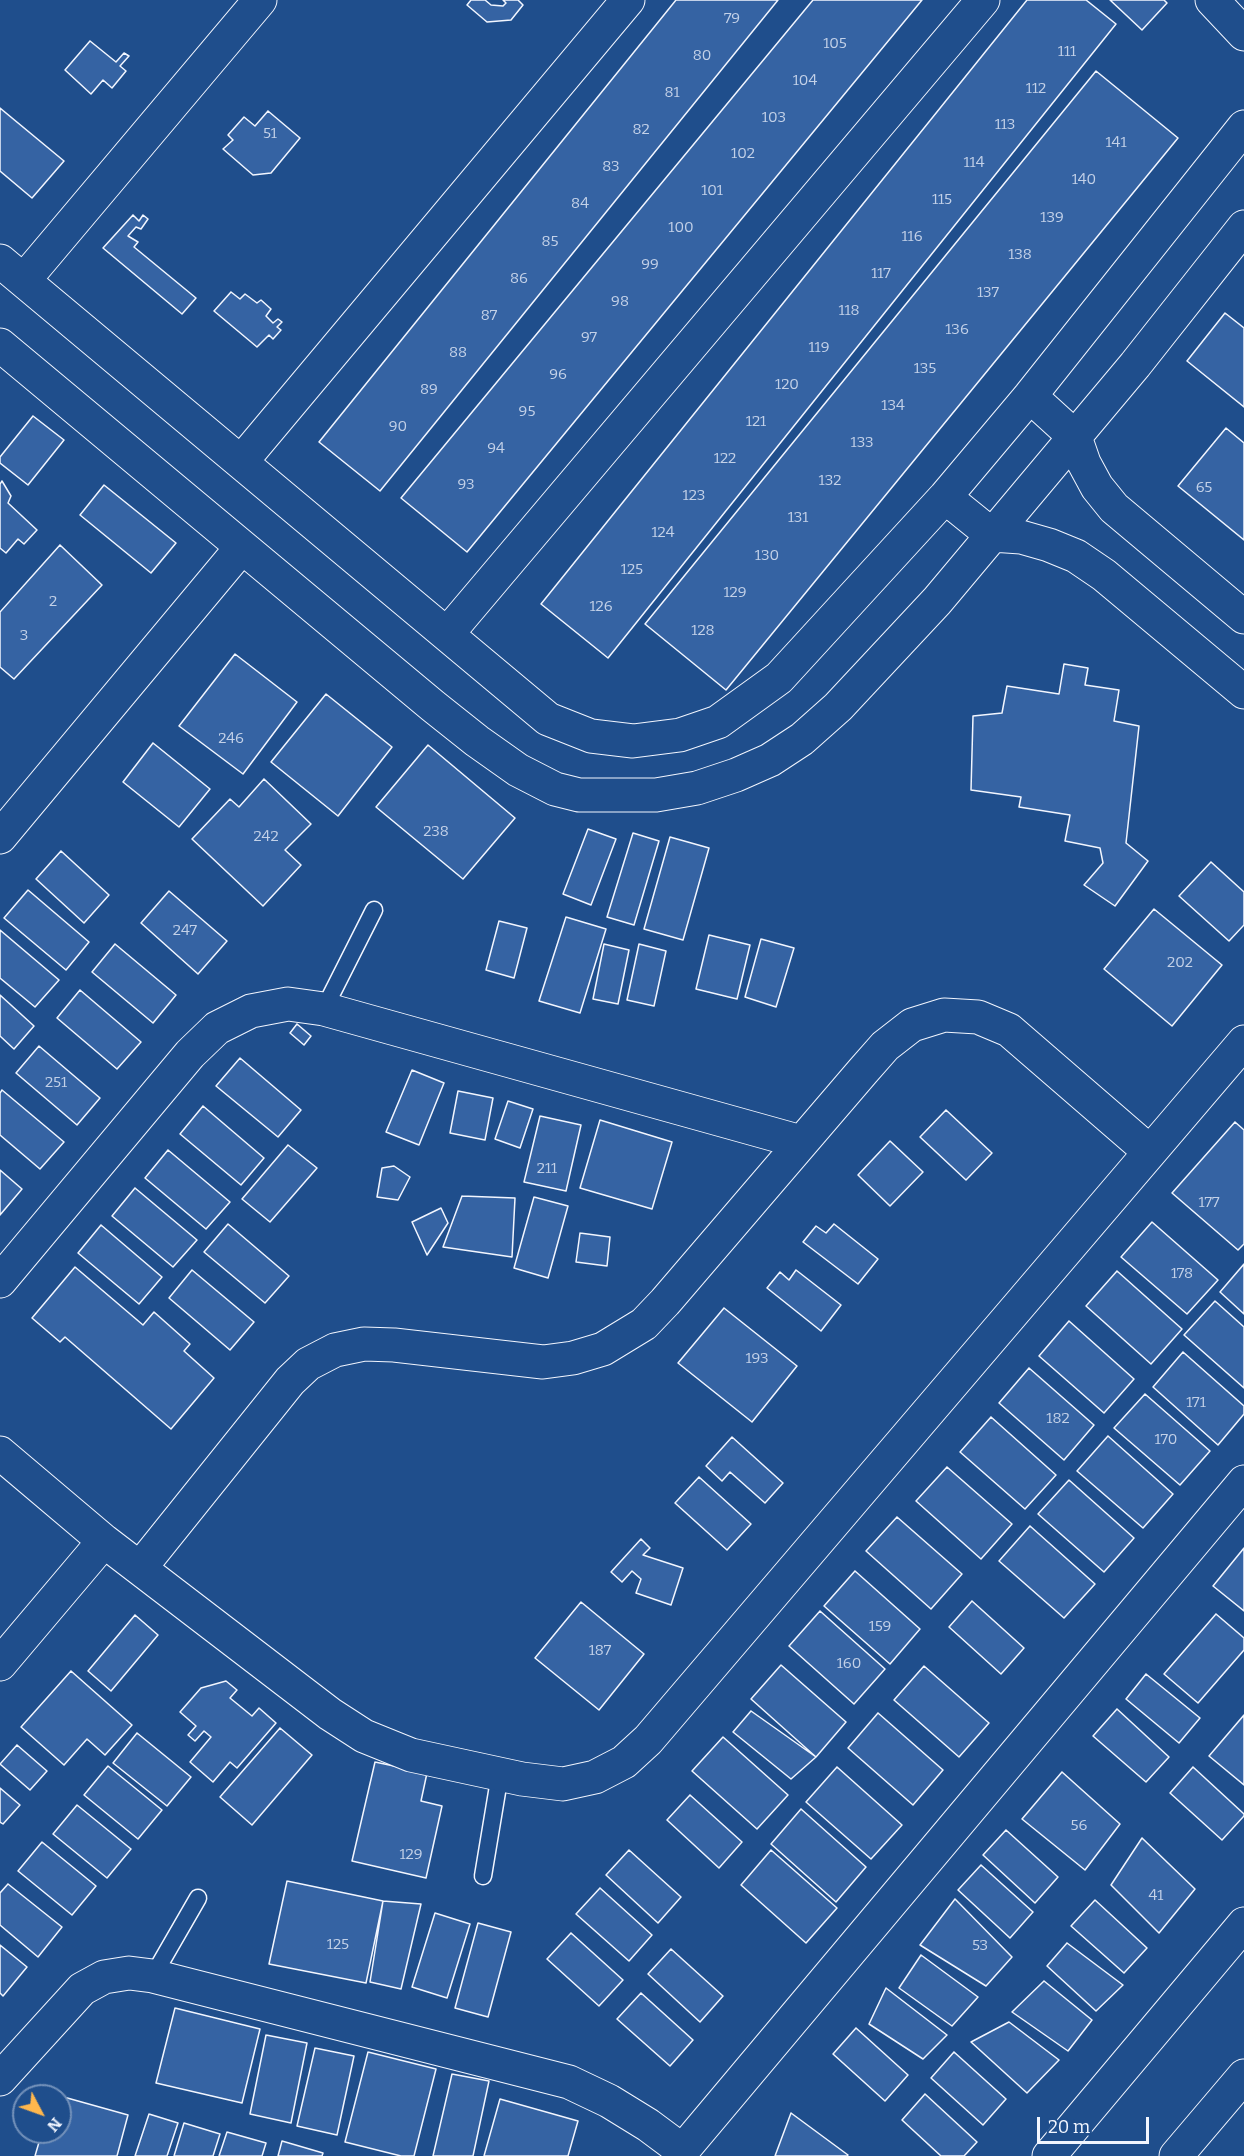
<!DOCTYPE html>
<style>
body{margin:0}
#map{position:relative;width:1244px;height:2156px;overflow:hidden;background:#1f4e8c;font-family:Bitter,serif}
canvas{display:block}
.north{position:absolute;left:12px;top:2084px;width:60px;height:60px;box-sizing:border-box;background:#1f4e8c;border:2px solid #7391ba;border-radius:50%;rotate:131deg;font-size:16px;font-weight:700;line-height:24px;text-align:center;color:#f2f6ff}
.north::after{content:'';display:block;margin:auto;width:21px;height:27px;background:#ffb74d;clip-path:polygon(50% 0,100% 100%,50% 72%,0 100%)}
.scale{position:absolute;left:1037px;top:2117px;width:112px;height:27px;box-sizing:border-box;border:3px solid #f2f6ff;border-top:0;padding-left:8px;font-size:18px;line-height:21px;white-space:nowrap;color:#f2f6ff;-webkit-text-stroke:4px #1f4e8c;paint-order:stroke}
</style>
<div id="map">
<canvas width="1244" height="2156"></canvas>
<div class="north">N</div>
<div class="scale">20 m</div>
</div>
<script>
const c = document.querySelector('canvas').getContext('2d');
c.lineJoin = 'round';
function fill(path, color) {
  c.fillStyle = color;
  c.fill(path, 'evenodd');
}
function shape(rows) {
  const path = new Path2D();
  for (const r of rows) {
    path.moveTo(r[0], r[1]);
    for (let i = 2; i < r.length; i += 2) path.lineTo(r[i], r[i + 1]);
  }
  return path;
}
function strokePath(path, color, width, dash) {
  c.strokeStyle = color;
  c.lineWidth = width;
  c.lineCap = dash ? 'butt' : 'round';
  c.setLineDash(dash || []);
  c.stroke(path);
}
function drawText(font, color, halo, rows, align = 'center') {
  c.font = font + ' Bitter,serif';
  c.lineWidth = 4.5;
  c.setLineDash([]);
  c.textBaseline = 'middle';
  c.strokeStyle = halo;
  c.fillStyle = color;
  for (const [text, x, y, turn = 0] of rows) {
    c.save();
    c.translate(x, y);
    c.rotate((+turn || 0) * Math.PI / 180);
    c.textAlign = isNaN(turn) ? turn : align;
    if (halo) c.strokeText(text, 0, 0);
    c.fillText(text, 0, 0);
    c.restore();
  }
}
const building = shape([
 [471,0,485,0,491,5,503,6,506,3,503,0,518,0,523,5,511,20,487,22,467,5,471,0],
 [676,0,778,0,380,491,319,442,676,0],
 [813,0,922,0,467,552,401,498,813,0],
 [1027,0,1086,0,1116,24,608,658,541,604,1027,0],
 [1110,0,1164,0,1167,3,1142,30,1110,0],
 [90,41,116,62,124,53,129,56,120,66,126,71,112,88,103,80,91,94,65,70,90,41],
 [1096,71,1178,138,726,690,645,624,1096,71],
 [0,108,64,161,32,198,0,171,0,108],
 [268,111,300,138,271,173,253,175,223,149,233,140,228,135,244,117,255,126,268,111],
 [133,215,139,221,143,215,148,219,141,229,136,227,128,236,138,242,134,247,196,298,182,314,103,248,133,215],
 [231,292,240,299,245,294,257,303,261,300,271,309,266,316,273,323,278,319,282,322,277,327,281,330,273,339,269,335,257,347,214,311,231,292],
 [1225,313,1244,328,1244,407,1187,361,1225,313],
 [33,416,64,440,28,485,0,463,0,457,33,416],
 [1226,428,1244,443,1244,540,1178,486,1226,428],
 [2,481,11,496,8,503,37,530,24,544,18,539,6,553,0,548,0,484,2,481],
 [104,485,176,543,151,573,80,515,104,485],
 [60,545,102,585,14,679,0,667,0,612,60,545],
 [235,654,297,702,243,774,179,726,235,654],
 [1064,664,1088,668,1085,685,1119,690,1114,721,1139,726,1126,843,1148,861,1115,906,1084,885,1103,863,1100,848,1065,841,1070,815,1019,807,1021,797,971,790,973,716,1002,713,1007,686,1059,694,1064,664],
 [326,694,392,747,338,816,271,762,326,694],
 [153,743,210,789,179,827,123,782,153,743],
 [428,745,515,818,463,879,376,807,428,745],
 [264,779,311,824,285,850,301,865,263,906,192,839,230,799,239,807,264,779],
 [588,829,616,839,591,905,563,894,588,829],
 [633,833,659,841,634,925,607,917,633,833],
 [670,837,709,848,683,940,644,929,670,837],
 [61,851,109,895,84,923,36,879,61,851],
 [1211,862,1244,892,1244,925,1229,941,1179,896,1211,862],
 [28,890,89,942,66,970,4,918,28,890],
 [169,891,227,941,198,974,141,923,169,891],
 [1154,909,1222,965,1172,1026,1104,969,1154,909],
 [566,917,606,929,580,1013,539,1001,566,917],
 [499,921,527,928,514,978,486,970,499,921],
 [0,930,59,980,35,1007,0,978,0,930],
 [709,935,750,945,737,999,696,989,709,935],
 [761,939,794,948,776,1007,745,997,761,939],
 [115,944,176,995,153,1023,92,972,115,944],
 [604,944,629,950,618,1004,593,999,604,944],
 [639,944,666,951,654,1006,627,1000,639,944],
 [80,990,141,1042,117,1069,57,1018,80,990],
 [0,995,34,1026,14,1049,0,1036,0,995],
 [297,1024,311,1036,304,1045,290,1033,297,1024],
 [39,1046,100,1098,77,1125,16,1073,39,1046],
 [240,1058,301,1110,278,1137,216,1086,240,1058],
 [412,1070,444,1083,419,1145,386,1132,412,1070],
 [2,1090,64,1142,40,1169,0,1135,0,1093,2,1090],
 [458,1091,493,1098,485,1140,450,1133,458,1091],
 [508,1101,533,1109,520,1148,495,1139,508,1101],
 [203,1106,264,1158,241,1185,180,1134,203,1106],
 [946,1110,992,1153,966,1180,920,1137,946,1110],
 [540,1116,581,1125,566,1191,524,1182,540,1116],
 [600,1120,672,1142,652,1209,580,1188,600,1120],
 [1235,1122,1244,1130,1244,1244,1238,1250,1172,1193,1235,1122],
 [890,1141,923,1172,890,1206,858,1175,890,1141],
 [288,1145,317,1168,270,1222,242,1199,288,1145],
 [168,1150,230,1202,206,1229,145,1178,168,1150],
 [394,1166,410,1177,398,1200,377,1197,382,1168,394,1166],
 [0,1170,22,1189,0,1215,0,1170],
 [135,1188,197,1240,173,1267,112,1216,135,1188],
 [462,1196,515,1198,512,1257,443,1247,462,1196],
 [534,1197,568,1206,548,1278,514,1268,534,1197],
 [441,1208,448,1223,427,1255,412,1222,441,1208],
 [1152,1222,1218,1280,1187,1314,1121,1257,1152,1222],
 [228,1224,289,1276,265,1303,204,1252,228,1224],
 [834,1224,878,1259,858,1284,803,1242,816,1226,826,1233,834,1224],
 [101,1225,162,1277,139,1304,78,1253,101,1225],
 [580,1233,610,1237,607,1266,576,1262,580,1233],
 [1244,1264,1244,1314,1220,1292,1244,1264],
 [75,1267,143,1325,154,1312,190,1344,184,1351,214,1378,171,1429,65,1337,60,1342,32,1318,75,1267],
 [192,1270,254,1322,230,1350,169,1298,192,1270],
 [796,1270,841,1305,821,1331,767,1288,780,1272,789,1280,796,1270],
 [1117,1271,1182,1329,1151,1364,1086,1306,1117,1271],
 [1215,1301,1244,1327,1244,1388,1184,1335,1215,1301],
 [724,1308,797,1366,752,1422,678,1363,724,1308],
 [1069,1321,1134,1379,1104,1413,1039,1356,1069,1321],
 [1183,1352,1244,1406,1244,1414,1218,1445,1153,1387,1183,1352],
 [1029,1368,1094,1425,1064,1460,999,1403,1029,1368],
 [1145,1394,1210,1451,1180,1485,1114,1428,1145,1394],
 [991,1417,1056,1475,1025,1509,960,1452,991,1417],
 [1108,1436,1173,1494,1143,1528,1077,1471,1108,1436],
 [732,1437,783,1483,765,1503,730,1472,722,1481,706,1466,732,1437],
 [947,1467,1012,1524,981,1559,916,1501,947,1467],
 [699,1477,751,1524,727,1550,675,1503,699,1477],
 [1069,1480,1134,1538,1104,1572,1038,1514,1069,1480],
 [897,1517,962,1574,931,1609,866,1551,897,1517],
 [1030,1526,1095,1584,1064,1618,999,1561,1030,1526],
 [641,1539,650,1548,643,1555,683,1568,671,1605,636,1593,641,1579,632,1571,622,1582,611,1572,641,1539],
 [1244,1548,1244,1611,1213,1586,1244,1548],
 [855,1571,920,1629,890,1664,824,1606,855,1571],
 [972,1601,1024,1648,1001,1674,949,1627,972,1601],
 [581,1602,644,1654,599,1710,535,1658,581,1602],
 [820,1611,885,1669,854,1704,789,1646,820,1611],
 [1216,1614,1244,1638,1244,1650,1198,1703,1164,1674,1216,1614],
 [135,1615,158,1635,111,1691,88,1671,135,1615],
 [781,1665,846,1722,816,1757,751,1699,781,1665],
 [924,1666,989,1723,959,1757,894,1700,924,1666],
 [71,1671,132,1725,105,1755,87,1739,64,1765,21,1727,71,1671],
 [1146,1674,1200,1718,1179,1743,1126,1699,1146,1674],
 [226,1681,237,1690,230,1698,252,1716,259,1708,276,1723,237,1768,230,1762,213,1782,190,1762,211,1737,204,1731,195,1741,188,1735,196,1726,180,1712,201,1688,226,1681],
 [1117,1709,1169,1757,1146,1782,1093,1736,1117,1709],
 [751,1711,816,1757,791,1779,733,1732,751,1711],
 [878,1713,943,1770,913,1805,848,1748,878,1713],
 [1244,1715,1244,1785,1209,1756,1244,1715],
 [280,1728,312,1755,252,1825,220,1797,280,1728],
 [137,1733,191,1777,167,1806,113,1763,137,1733],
 [723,1737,788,1795,757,1829,692,1771,723,1737],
 [17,1745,47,1771,30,1790,0,1764,17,1745],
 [375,1762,427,1773,421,1801,442,1806,426,1878,352,1861,375,1762],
 [108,1766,162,1810,138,1839,84,1795,108,1766],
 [837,1767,902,1825,871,1859,806,1802,837,1767],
 [1193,1767,1244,1814,1244,1816,1222,1840,1170,1793,1193,1767],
 [1062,1772,1120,1824,1085,1870,1022,1819,1062,1772],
 [0,1788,20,1805,3,1824,0,1822,0,1788],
 [690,1795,742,1842,719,1868,667,1820,690,1795],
 [77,1805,131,1849,107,1878,53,1834,77,1805],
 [801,1809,866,1867,836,1902,771,1844,801,1809],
 [1006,1830,1058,1877,1035,1903,983,1855,1006,1830],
 [1142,1838,1195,1889,1159,1933,1111,1885,1142,1838],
 [42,1842,96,1886,72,1915,18,1871,42,1842],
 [629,1850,681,1897,658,1923,606,1875,629,1850],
 [771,1850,837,1908,806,1943,741,1885,771,1850],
 [981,1865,1033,1912,1010,1938,958,1890,981,1865],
 [287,1881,383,1901,366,1983,269,1964,287,1881],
 [8,1884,62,1927,38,1957,0,1925,0,1893,8,1884],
 [600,1888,652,1935,629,1961,576,1914,600,1888],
 [955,1899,1012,1957,986,1986,920,1945,955,1899],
 [1095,1900,1147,1948,1124,1973,1071,1926,1095,1900],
 [383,1901,421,1904,401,1989,370,1982,383,1901],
 [435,1913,470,1924,447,1998,412,1987,435,1913],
 [478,1923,511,1932,488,2017,455,2008,478,1923],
 [571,1933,623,1980,599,2006,547,1959,571,1933],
 [1067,1943,1123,1985,1096,2011,1047,1966,1067,1943],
 [0,1945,27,1967,3,1996,0,1993,0,1945],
 [671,1949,723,1996,700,2022,648,1974,671,1949],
 [921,1955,978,1997,952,2026,899,1988,921,1955],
 [1044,1981,1092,2020,1068,2051,1012,2012,1044,1981],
 [886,1988,947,2035,923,2059,869,2024,886,1988],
 [641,1993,693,2040,670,2066,617,2019,641,1993],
 [175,2008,260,2029,242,2103,156,2083,175,2008],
 [1009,2022,1059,2060,1027,2093,971,2042,1009,2022],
 [856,2028,908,2075,885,2101,833,2054,856,2028],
 [266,2035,307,2043,291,2123,250,2114,266,2035],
 [315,2048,354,2056,337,2135,297,2126,315,2048],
 [368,2052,436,2069,414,2156,401,2156,345,2142,368,2052],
 [954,2052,1006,2099,983,2125,931,2078,954,2052],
 [452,2074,489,2081,473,2156,433,2156,452,2074],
 [53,2094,128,2115,117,2156,35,2156,42,2132,60,2132,60,2096,53,2096,53,2094],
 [925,2094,977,2142,964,2156,941,2156,902,2120,925,2094],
 [500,2099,578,2121,568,2156,484,2156,500,2099],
 [791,2113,848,2155,847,2156,775,2156,791,2113],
 [149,2114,178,2123,167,2156,135,2156,149,2114],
 [184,2123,220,2134,213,2156,174,2156,184,2123],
 [227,2132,266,2143,262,2156,219,2156,227,2132],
 [282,2141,323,2153,322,2156,278,2156,282,2141]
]);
const lane = shape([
 [324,1009,374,910],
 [483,1876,500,1774],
 [153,1976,198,1898]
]);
const street = shape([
 [1212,0,1244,34],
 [0,261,548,719,591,736,633,741,680,735,718,722,779,678,945,497,1030,396,1244,127],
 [24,280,260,0],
 [0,345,433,706,477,741,518,770,555,789,579,795,656,795,697,788,736,775,770,760,802,739,838,707,937,601,1135,365,1244,227],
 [1030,396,1075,437,1084,463,1097,487,1114,508,1244,617],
 [241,462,628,0],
 [945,497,992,535,1021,537,1049,545,1076,556,1104,575,1244,692],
 [447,634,983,0],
 [0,837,242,547],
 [0,1281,190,1054,217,1028,251,1011,288,1004,324,1009,801,1142],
 [0,1453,104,1541,330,1714,364,1736,411,1755,522,1779,563,1784,595,1777,624,1762,648,1740,1244,1042],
 [140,1568,290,1381,308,1364,335,1350,364,1344,394,1345,543,1362,573,1358,603,1349,644,1324,665,1302,863,1071,885,1046,912,1025,944,1015,978,1017,1009,1030,1150,1152],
 [0,1664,104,1541],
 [0,2079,82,1989,104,1977,129,1973,153,1976,569,2082,609,2101,648,2125,683,2151],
 [678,2156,1244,1482]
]);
const secondary = shape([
 [1049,2156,1244,1924],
 [1176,2156,1244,2076]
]);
const numberNames = [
 ["79",732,19],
 ["105",835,44],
 ["111",1067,52],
 ["80",702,56],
 ["104",805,81],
 ["112",1036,89],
 ["81",672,93],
 ["103",774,118],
 ["113",1005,125],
 ["82",641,130],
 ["51",270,134],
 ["141",1116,143],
 ["102",743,154],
 ["114",974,163],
 ["83",611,167],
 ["140",1084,180],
 ["101",712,191],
 ["115",942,200],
 ["84",580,204],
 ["139",1052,218],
 ["100",681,228],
 ["116",912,237],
 ["85",550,242],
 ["138",1020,255],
 ["99",650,265],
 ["117",881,274],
 ["86",519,279],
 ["137",988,293],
 ["98",620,302],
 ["118",849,311],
 ["87",489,316],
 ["136",957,330],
 ["97",589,338],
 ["119",819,348],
 ["88",458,353],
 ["135",925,369],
 ["96",558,375],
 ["120",787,385],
 ["89",429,390],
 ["134",893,406],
 ["95",527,412],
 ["121",756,422],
 ["90",398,427],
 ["133",862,443],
 ["94",496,449],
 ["122",725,459],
 ["132",830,481],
 ["93",466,485],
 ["65",1204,488],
 ["123",694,496],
 ["131",798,518],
 ["124",663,533],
 ["130",767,556],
 ["125",632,570],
 ["129",735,593],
 ["2",53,602],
 ["126",601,607],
 ["128",703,631],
 ["3",24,636],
 ["246",231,739],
 ["238",436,832],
 ["242",266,837],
 ["247",185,931],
 ["202",1180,963],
 ["251",56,1083],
 ["211",547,1169],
 ["177",1209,1203],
 ["178",1182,1274],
 ["193",757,1359],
 ["171",1196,1403],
 ["182",1058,1419],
 ["170",1166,1440],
 ["159",880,1627],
 ["187",600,1651],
 ["160",849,1664],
 ["56",1079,1826],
 ["129",411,1855],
 ["41",1156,1896],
 ["125",338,1945],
 ["53",980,1946]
];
fill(building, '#3563a3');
strokePath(building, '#f2f6ff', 1.5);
strokePath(lane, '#f2f6ff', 19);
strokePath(street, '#f2f6ff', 35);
strokePath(secondary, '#f2f6ff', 35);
strokePath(lane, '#1f4e8c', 16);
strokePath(street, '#1f4e8c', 33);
strokePath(secondary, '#1f4e8c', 33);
drawText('15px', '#c3d1e8', null, numberNames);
</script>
